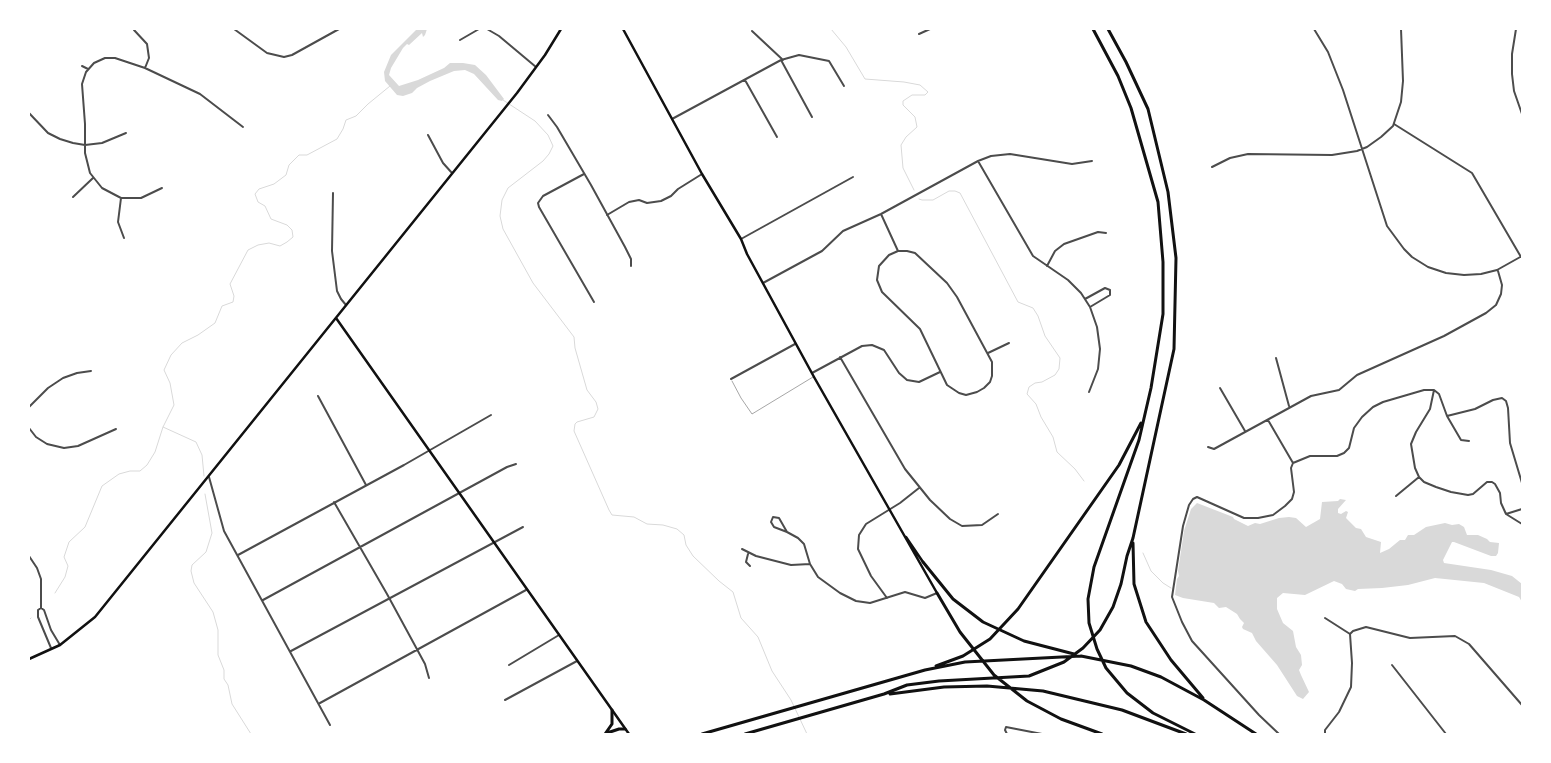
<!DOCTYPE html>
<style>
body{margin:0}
#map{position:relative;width:1551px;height:763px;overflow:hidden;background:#fff;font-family:"Roboto Condensed",sans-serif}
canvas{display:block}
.frame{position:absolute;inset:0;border:30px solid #fff;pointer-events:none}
</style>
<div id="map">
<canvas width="1551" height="763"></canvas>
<div class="frame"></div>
</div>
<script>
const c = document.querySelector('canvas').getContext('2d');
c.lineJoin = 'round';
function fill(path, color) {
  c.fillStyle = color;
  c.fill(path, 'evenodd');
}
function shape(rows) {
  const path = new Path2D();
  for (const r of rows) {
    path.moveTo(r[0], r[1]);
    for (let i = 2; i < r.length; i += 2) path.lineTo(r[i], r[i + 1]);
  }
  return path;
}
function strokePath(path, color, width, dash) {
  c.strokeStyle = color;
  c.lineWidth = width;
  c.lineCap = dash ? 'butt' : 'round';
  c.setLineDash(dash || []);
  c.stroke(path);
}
const water = shape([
 [417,29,427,29,425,35,423,37,422,33,409,45,407,44,403,48,391,68,389,75,399,86,418,80,444,68,450,63,463,63,475,65,486,75,504,99,502,101,498,100,474,74,465,70,454,71,430,81,417,88,412,93,403,96,397,95,385,81,384,72,391,55],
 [1340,499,1346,500,1338,509,1338,513,1341,514,1346,511,1348,512,1346,518,1356,528,1361,529,1366,537,1381,542,1380,553,1389,549,1400,540,1405,540,1408,535,1414,535,1426,527,1445,523,1452,525,1459,524,1464,527,1467,535,1478,535,1487,539,1490,542,1499,543,1498,553,1496,556,1491,556,1454,542,1452,542,1443,560,1444,563,1491,570,1512,576,1522,584,1522,602,1519,597,1484,583,1435,578,1408,585,1382,588,1358,589,1355,591,1346,589,1342,584,1334,581,1305,595,1283,593,1277,598,1277,609,1283,623,1293,631,1296,647,1301,655,1302,665,1299,670,1301,675,1309,692,1303,699,1297,696,1277,665,1256,641,1252,633,1243,629,1242,627,1244,623,1240,619,1237,614,1226,607,1219,608,1214,603,1183,598,1175,595,1177,579,1179,576,1178,571,1184,531,1191,509,1197,503,1233,517,1234,519,1248,526,1255,523,1260,524,1279,518,1289,517,1296,518,1306,527,1320,519,1322,502,1338,501]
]);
const stream = shape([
 [831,29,846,47,865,79,904,82,920,85,928,92,925,95,912,95,903,101,903,105,915,117,917,127,906,137,901,145,903,168,914,190],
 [503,100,535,121,548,135,553,146,549,154,543,161,508,188,502,200,500,216,503,229,533,283,574,337,575,348,587,390,596,402,598,409,594,417,577,422,575,424,574,431,609,510,612,515,634,517,647,524,663,525,677,529,684,535,686,545,693,556,719,581,733,592,741,618,758,637,772,671,791,700,807,734],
 [919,199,922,200,933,200,949,191,955,191,960,193,1018,302,1033,308,1038,316,1045,336,1060,358,1059,369,1055,375,1042,382,1035,383,1029,387,1027,394,1036,404,1041,417,1053,437,1057,452,1075,469,1084,481],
 [204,476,202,455,196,442,163,427,174,405,170,383,164,370,171,355,182,343,198,335,215,323,222,306,233,302,234,296,230,284,248,250,258,245,269,243,280,246,287,242,293,237,292,230,287,225,271,219,265,206,258,202,255,194,259,189,274,184,286,175,289,165,299,155,307,155,337,139,343,129,346,120,356,116,368,104,390,86],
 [205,494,212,533,206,552,192,565,191,571,194,583,213,612,218,630,218,655,224,670,224,679,228,685,232,704,251,734],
 [1143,553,1151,571,1163,583,1171,588],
 [55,593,65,577,68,566,64,557,69,542,85,527,102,486,119,474,130,471,140,471,147,465,155,452,163,427],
 [29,620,31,618]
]);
const service = shape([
 [732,381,741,398,752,414,813,377]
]);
const minor = shape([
 [234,29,267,53,284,57,292,55,339,29],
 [487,29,499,36,536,67],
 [1314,29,1328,52,1343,90,1387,226,1404,249,1412,257,1428,267,1446,273,1464,275,1481,274,1497,270,1522,256],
 [1516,29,1512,54,1512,74,1514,91,1522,114],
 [134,30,147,44,149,58,145,68],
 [752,31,783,60],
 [919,34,930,29],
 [460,40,479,29],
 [781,60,812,117],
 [82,66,88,69],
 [745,80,777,137],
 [29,113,48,133,60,139,73,143,85,145,102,143,126,133],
 [548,115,557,127,591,185,625,247,631,259,631,266],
 [672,119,781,60,799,55,829,61,844,86],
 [1394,124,1472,173,1521,257],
 [428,135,443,163,452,173],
 [978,161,1033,256,1068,280,1081,293,1090,307,1097,327,1100,349,1098,369,1089,392],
 [1212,167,1230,158,1248,154,1332,155,1357,151,1367,147,1381,137,1393,126,1401,102,1403,81,1401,29],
 [584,174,543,196,538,203,539,207,594,302],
 [162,188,141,198,121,198,102,188,90,173,85,153,85,124,82,84,86,72,94,63,105,58,115,58,145,68,200,94,243,127],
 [333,193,332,251,337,291,341,299,346,305],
 [73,197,93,178],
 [121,198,118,222,124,238],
 [881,214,898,251],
 [607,215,629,202,639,200,647,203,661,201,671,196,678,189,702,174],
 [741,239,853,177],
 [898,251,907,251,915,253,947,283,957,297,992,362,992,376,990,382,984,388,977,392,966,395,959,393,947,385,920,329,882,292,877,280,879,266,889,255,898,251],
 [1047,266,1055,251,1064,244,1098,232,1106,233],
 [763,283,822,251,843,231,881,214,978,161,991,156,1010,154,1072,164,1092,161],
 [1085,299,1105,288,1110,290,1110,295,1090,307],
 [988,353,1009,343],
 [840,357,905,469,930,500,950,519,962,526,982,525,998,514],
 [1276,358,1289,406],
 [812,373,862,346,872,345,884,350,899,373,907,380,919,382,940,372],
 [731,379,795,344],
 [1220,388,1245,431],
 [1434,390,1430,409,1416,432,1411,444,1415,468,1419,477,1424,482,1436,487,1451,492,1468,495,1473,494,1487,482,1492,482,1495,484,1500,493,1501,503,1506,514,1522,524],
 [1434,390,1439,394,1447,416,1475,409,1493,400,1502,398,1506,401,1508,408,1510,443,1522,483],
 [318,396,366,485],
 [29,407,48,388,63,378,77,373,91,371],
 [1447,416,1461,440,1469,441],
 [1268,420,1293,463],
 [29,428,36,437,47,444,64,448,78,446,116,429],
 [1208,447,1214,449,1311,396,1339,390,1357,375,1444,336,1486,313,1496,305,1501,294,1502,285,1498,271],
 [209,477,224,531,330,725],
 [1396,496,1419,477],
 [29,501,29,502],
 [334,502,387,594,425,664,429,678],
 [1506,514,1522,509],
 [787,532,774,527,771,522,773,517,779,518,787,532,798,538,804,544,810,564,818,577,840,593,856,601,870,603,905,592,925,598,937,593],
 [742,549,756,556,791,565,810,564],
 [748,554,746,562,750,566],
 [238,555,404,465,491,415],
 [29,556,37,568,41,579,41,608,38,610,38,617,51,648],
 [887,598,871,576,858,549,859,535,866,524,900,503,919,488],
 [263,600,507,467,516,464],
 [41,608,44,610,51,630,60,645],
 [1325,618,1350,634],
 [291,651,523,527],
 [509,665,559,635],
 [1392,665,1446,734],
 [505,700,577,661],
 [320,703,526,590],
 [1007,734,1005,730,1006,727,1042,734],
 [1279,734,1259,715,1192,641,1182,622,1172,597,1183,526,1189,505,1193,499,1197,497,1244,518,1258,518,1273,515,1285,506,1292,499,1294,492,1291,468,1293,463,1310,456,1337,456,1344,453,1349,448,1354,428,1362,417,1373,407,1383,402,1424,390,1434,390],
 [1325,734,1325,730,1339,712,1351,687,1352,663,1350,634,1353,631,1366,627,1410,638,1455,636,1469,644,1522,705]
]);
const secondary = shape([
 [623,29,702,174,741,239,747,254,814,377,937,593],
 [336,318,629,734],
 [906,537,923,562],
 [29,659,60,645,95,617,517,93,545,55,561,29]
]);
const motorway = shape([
 [1093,29,1118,76,1131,108,1158,202,1163,262,1163,314,1151,388,1139,440,1094,567,1088,599,1089,623,1097,649,1106,668,1127,693,1153,713,1195,734],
 [1133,543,1134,584,1146,622,1171,660,1203,698],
 [923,562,953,599,983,622,1024,641,1074,654],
 [937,593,960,632,994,675,1027,701,1061,719,1102,734],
 [1081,656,1131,666,1161,677,1204,700,1256,734],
 [936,666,963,656,990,639,1018,609,1119,465,1141,423],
 [890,694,944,687,987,686,1043,691,1122,710,1186,734],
 [607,733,619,729,625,729],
 [605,734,612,724,612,710],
 [702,734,925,670,965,662,1081,656],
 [745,734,884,694,907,685,939,681,1029,676,1064,662,1083,648,1100,630,1113,607,1121,584,1127,556,1133,538,1174,349,1176,258,1168,192,1148,109,1126,62,1108,29]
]);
fill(water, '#d9d9d9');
strokePath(stream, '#d9d9d9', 1);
strokePath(service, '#4c4c4c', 0.5);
strokePath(minor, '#4c4c4c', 2);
strokePath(secondary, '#111', 2.5);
strokePath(motorway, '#111', 3);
</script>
